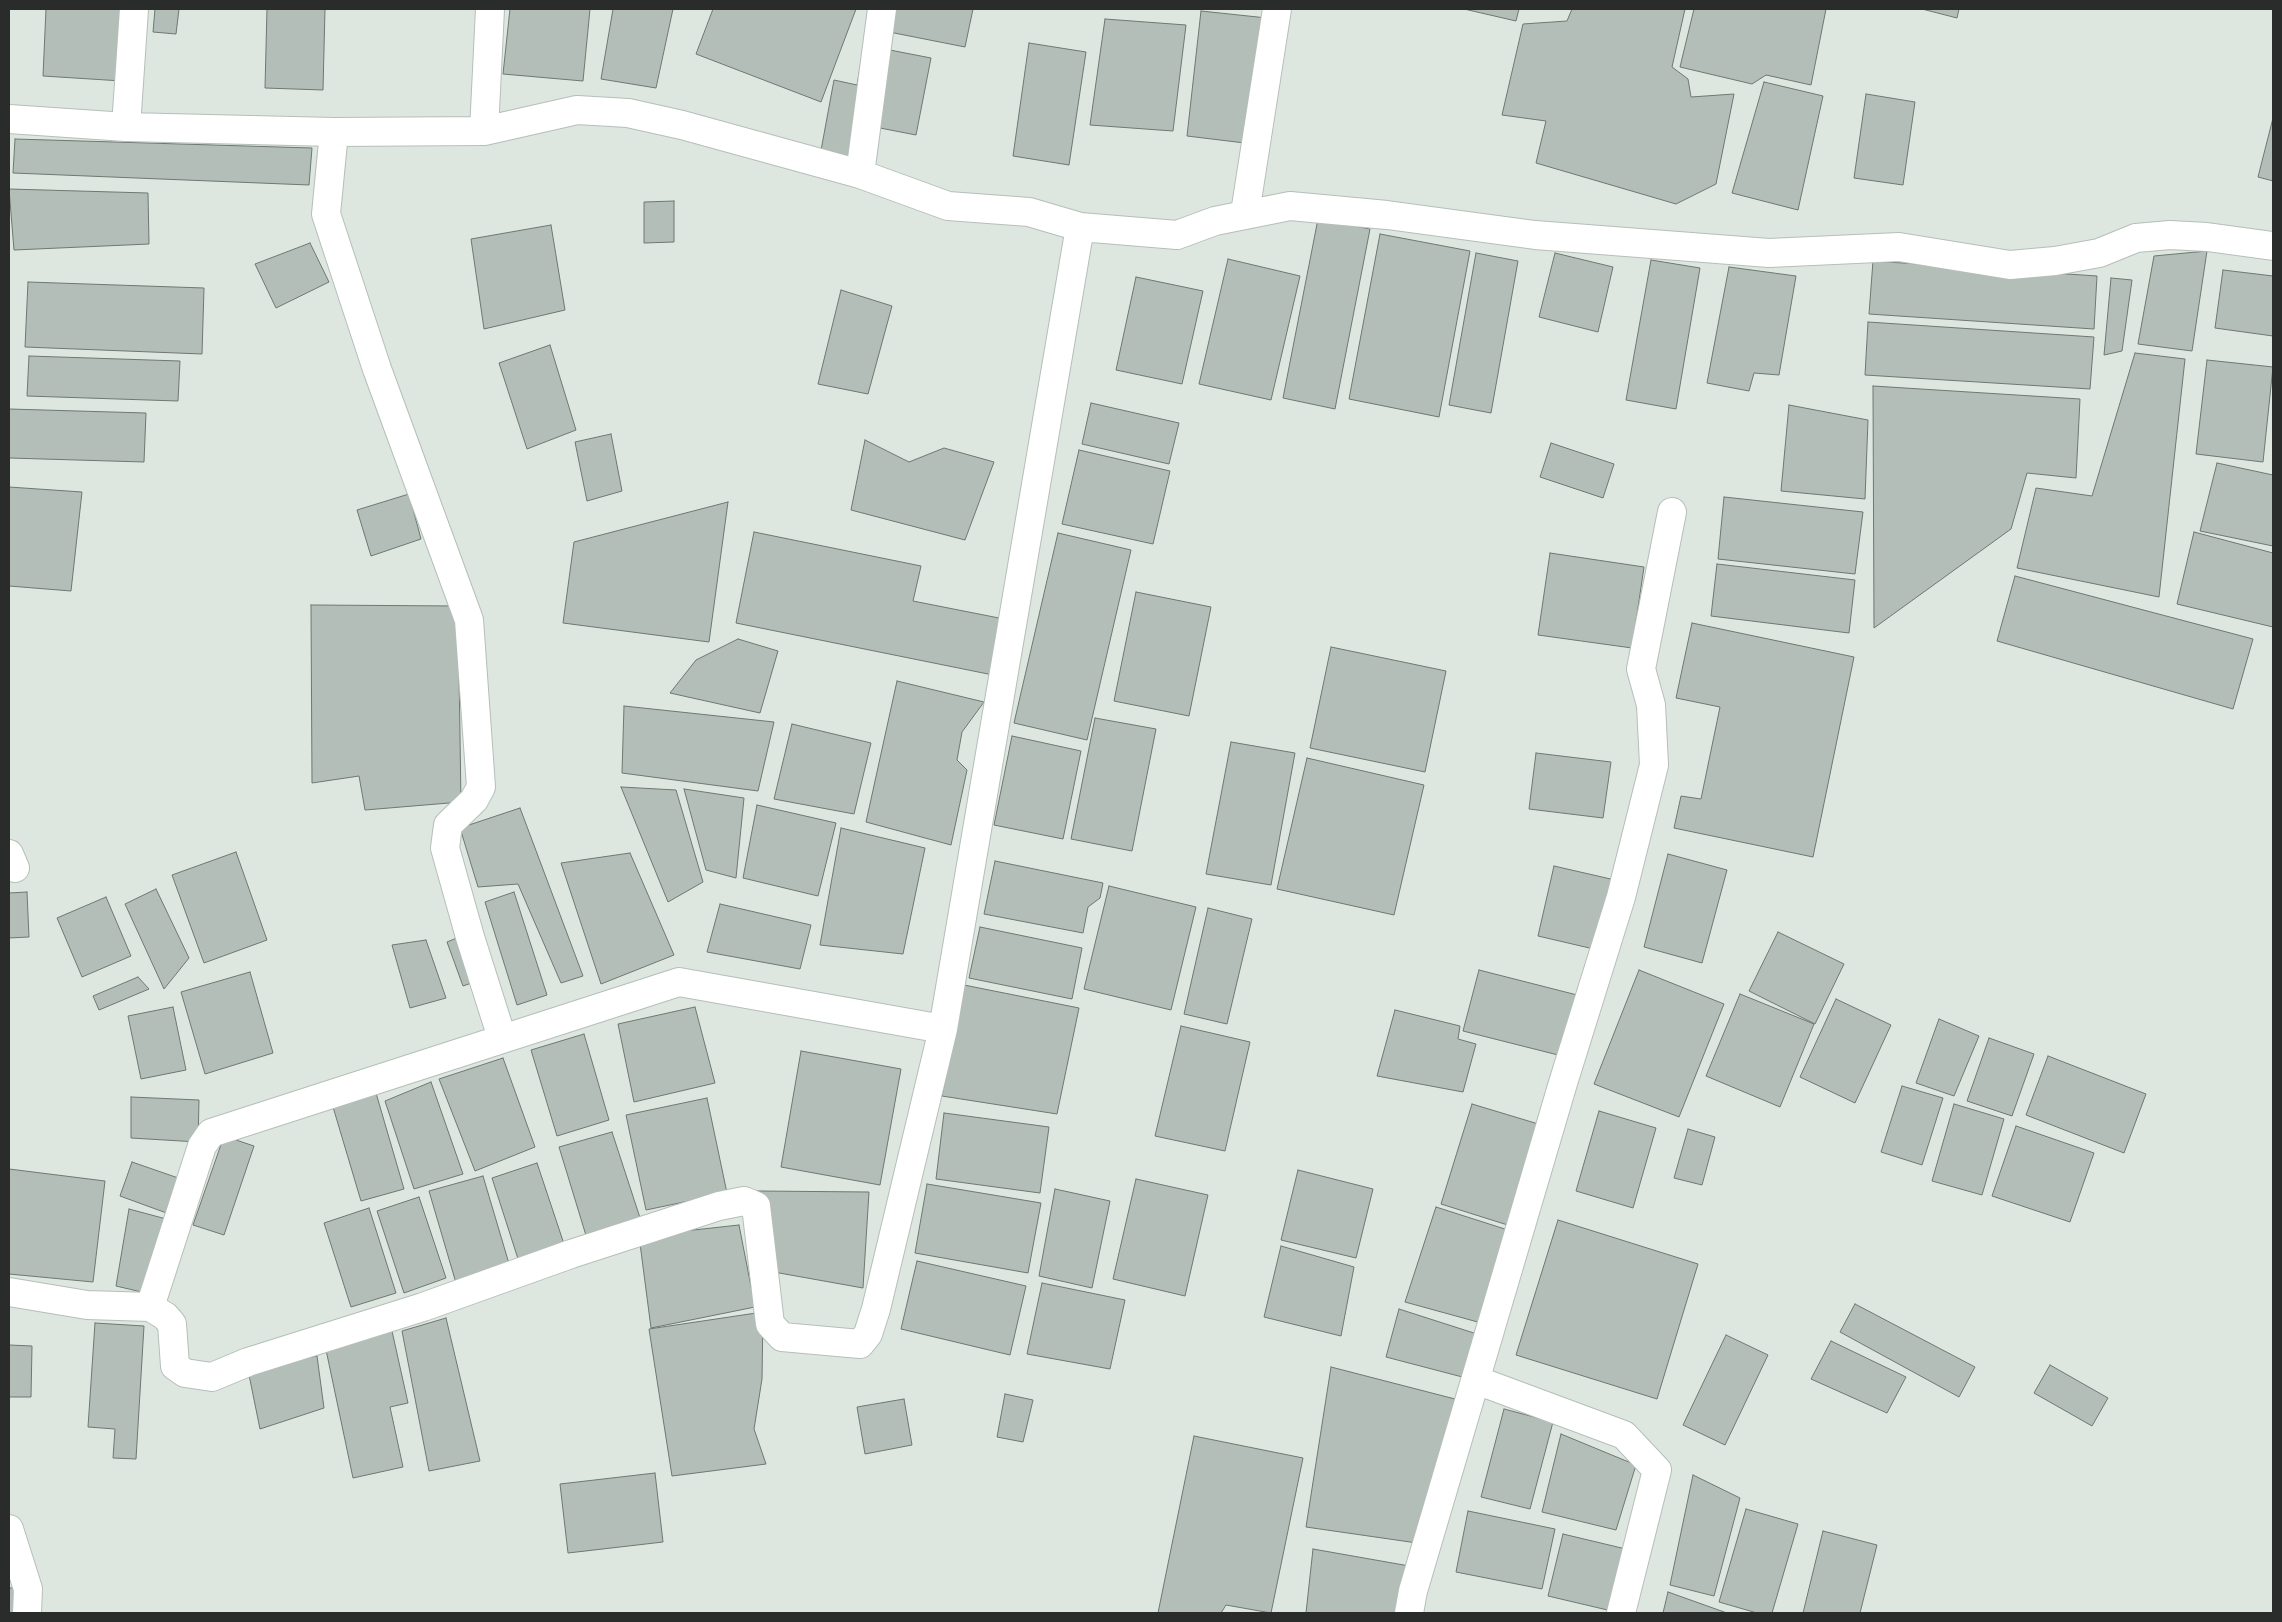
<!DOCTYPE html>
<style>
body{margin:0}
#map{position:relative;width:2282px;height:1622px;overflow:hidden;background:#dde7e0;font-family:"IBM Plex Sans",sans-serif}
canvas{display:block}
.frame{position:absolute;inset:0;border:10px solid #292c2a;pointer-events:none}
</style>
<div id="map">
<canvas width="2282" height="1622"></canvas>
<div class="frame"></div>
</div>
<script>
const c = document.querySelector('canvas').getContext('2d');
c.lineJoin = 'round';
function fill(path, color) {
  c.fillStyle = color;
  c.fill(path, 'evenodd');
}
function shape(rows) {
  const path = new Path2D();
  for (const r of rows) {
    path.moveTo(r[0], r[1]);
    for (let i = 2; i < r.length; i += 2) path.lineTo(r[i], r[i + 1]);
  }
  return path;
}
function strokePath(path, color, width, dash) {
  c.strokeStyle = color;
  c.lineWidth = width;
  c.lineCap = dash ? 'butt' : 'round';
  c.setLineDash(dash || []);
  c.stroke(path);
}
const building = shape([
 [46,9,124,9,122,81,43,76,46,9],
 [155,9,179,9,176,34,153,32,155,9],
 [267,9,325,9,323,90,265,88,267,9],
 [510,9,590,9,583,81,503,74,510,9],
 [613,9,673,9,656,88,601,79,613,9],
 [713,9,856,9,821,102,696,54,713,9],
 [878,9,973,9,965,47,874,29,878,9],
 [1464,9,1519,9,1516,21,1464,9],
 [1572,9,1685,9,1672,67,1688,79,1691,97,1734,94,1716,184,1676,204,1536,163,1546,121,1502,115,1523,24,1567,21,1572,9],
 [1694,9,1826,9,1811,85,1766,75,1752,84,1680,67,1694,9],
 [1922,9,1959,9,1957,18,1922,9],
 [1201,11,1267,18,1253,144,1187,136,1201,11],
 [1105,19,1186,25,1173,131,1090,125,1105,19],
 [1029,43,1086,52,1069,165,1013,156,1029,43],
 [864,45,931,58,916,135,880,128,869,182,817,172,834,80,857,85,864,45],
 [1764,82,1823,96,1798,210,1732,193,1764,82],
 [1866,94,1915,102,1903,185,1854,178,1866,94],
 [2273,118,2273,181,2258,177,2273,118],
 [15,139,312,148,309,185,13,173,15,139],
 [9,189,148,193,149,244,14,250,9,189],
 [674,201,674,242,644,243,644,202,674,201],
 [1318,219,1370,229,1335,409,1283,398,1318,219],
 [551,225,565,310,484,329,471,239,551,225],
 [1380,234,1470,251,1439,417,1349,399,1380,234],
 [310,243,329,282,276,308,255,264,310,243],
 [2207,251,2192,351,2138,344,2154,256,2207,251],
 [1476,253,1518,261,1491,413,1449,405,1476,253],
 [1555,253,1613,267,1598,332,1539,317,1555,253],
 [1228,259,1300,276,1271,400,1199,384,1228,259],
 [1651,260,1700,268,1676,409,1626,400,1651,260],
 [1873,261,2097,276,2094,329,1869,314,1873,261],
 [1729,267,1796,276,1779,375,1754,373,1749,391,1707,383,1729,267],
 [2223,270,2273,276,2273,336,2215,328,2223,270],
 [1136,277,1203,291,1182,384,1116,370,1136,277],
 [2111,278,2132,280,2122,351,2104,355,2111,278],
 [28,282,204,288,202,354,25,347,28,282],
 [841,290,892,306,868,394,818,384,841,290],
 [1868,322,2094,337,2090,389,1865,375,1868,322],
 [550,345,576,430,527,449,499,363,550,345],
 [2135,353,2185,359,2159,597,2017,568,2036,488,2092,496,2135,353],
 [29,356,180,361,178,401,27,396,29,356],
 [2207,360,2273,367,2263,462,2196,454,2207,360],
 [1873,386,2080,399,2076,478,2027,473,2011,529,1874,628,1873,386],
 [1091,403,1179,423,1169,464,1082,444,1091,403],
 [1789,405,1868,420,1865,499,1781,491,1789,405],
 [9,409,146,413,144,462,9,458,9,409],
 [611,434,622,491,587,501,575,442,611,434],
 [865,440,909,462,944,448,994,462,965,540,851,510,865,440],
 [1551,443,1614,464,1603,498,1540,477,1551,443],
 [1079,450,1170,471,1153,544,1062,524,1079,450],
 [2217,463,2273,475,2273,546,2200,531,2217,463],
 [9,487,82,492,71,591,9,586,9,487],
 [409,494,421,539,371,556,357,510,409,494],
 [1724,497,1863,512,1855,574,1718,559,1724,497],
 [728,502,709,642,563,623,574,542,728,502],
 [754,532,921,566,913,601,1004,619,993,675,736,623,754,532],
 [2194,532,2273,553,2273,627,2177,604,2194,532],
 [1058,533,1131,550,1087,740,1014,723,1058,533],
 [1550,553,1644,567,1632,648,1538,635,1550,553],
 [1717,564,1855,580,1849,633,1711,616,1717,564],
 [2015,576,2253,639,2233,709,1997,641,2015,576],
 [1136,592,1211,607,1189,716,1114,701,1136,592],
 [311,605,458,606,461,802,365,810,359,776,312,783,311,605],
 [1692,623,1854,657,1813,857,1674,828,1681,796,1701,799,1720,707,1676,698,1692,623],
 [738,639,778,651,760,713,670,693,696,660,738,639],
 [1331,647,1446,671,1425,772,1310,748,1331,647],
 [897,681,984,702,962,732,957,760,967,770,951,845,866,822,897,681],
 [624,706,774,722,758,791,622,773,624,706],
 [1095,718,1156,729,1132,851,1071,839,1095,718],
 [792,724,871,743,854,814,774,799,792,724],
 [1012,736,1081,751,1063,839,994,825,1012,736],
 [1231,742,1295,753,1271,885,1206,874,1231,742],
 [1536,753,1611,762,1603,818,1529,809,1536,753],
 [1307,758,1424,785,1394,915,1277,889,1307,758],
 [621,787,676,790,703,882,668,902,621,787],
 [684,789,744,798,736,878,706,870,684,789],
 [757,805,836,823,818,896,743,878,757,805],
 [520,808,583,976,561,983,518,884,478,887,460,828,520,808],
 [841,828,925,848,903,954,820,945,841,828],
 [236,852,267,940,204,963,172,875,236,852],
 [630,853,674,955,601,984,561,863,630,853],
 [1668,854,1727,870,1702,963,1644,947,1668,854],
 [995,861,1103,883,1100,898,1088,907,1083,933,984,914,995,861],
 [1554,866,1615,880,1598,950,1538,936,1554,866],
 [1109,886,1196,907,1171,1010,1084,989,1109,886],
 [156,889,189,958,164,989,125,904,156,889],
 [27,892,29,937,9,938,9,893,27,892],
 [514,892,547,995,517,1005,485,902,514,892],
 [106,897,131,956,82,977,57,918,106,897],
 [720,904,811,925,800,969,707,952,720,904],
 [1208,908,1252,919,1227,1024,1184,1014,1208,908],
 [980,927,1082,948,1072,999,969,978,980,927],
 [1778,932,1844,964,1815,1024,1749,991,1778,932],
 [464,935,480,980,463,986,447,942,464,935],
 [426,940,446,998,410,1008,392,945,426,940],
 [1479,970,1581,996,1566,1057,1463,1031,1479,970],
 [1639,970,1724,1004,1679,1117,1594,1084,1639,970],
 [250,972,273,1053,205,1074,181,992,250,972],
 [138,977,149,989,99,1010,93,996,138,977],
 [964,985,1079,1008,1057,1114,942,1096,964,985],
 [1740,994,1814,1024,1780,1107,1706,1076,1740,994],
 [1836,999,1891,1025,1855,1103,1800,1077,1836,999],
 [173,1007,186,1070,141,1079,128,1016,173,1007],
 [695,1007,715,1083,634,1102,618,1024,695,1007],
 [1395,1010,1460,1026,1458,1039,1476,1044,1463,1092,1377,1076,1395,1010],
 [1939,1019,1979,1036,1954,1096,1916,1083,1939,1019],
 [1181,1026,1250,1042,1225,1151,1155,1136,1181,1026],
 [584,1034,609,1120,557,1136,531,1050,584,1034],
 [1989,1038,2034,1054,2012,1116,1967,1101,1989,1038],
 [801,1051,901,1069,880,1185,781,1167,801,1051],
 [2048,1056,2146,1094,2124,1153,2026,1115,2048,1056],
 [503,1058,535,1147,475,1171,439,1079,503,1058],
 [431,1082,463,1174,414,1189,385,1101,431,1082],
 [1902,1086,1943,1098,1922,1165,1881,1152,1902,1086],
 [376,1093,404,1189,361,1201,333,1107,376,1093],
 [131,1097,199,1100,198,1142,131,1138,131,1097],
 [707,1098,727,1193,646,1210,626,1115,707,1098],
 [1472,1104,1545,1126,1514,1227,1441,1204,1472,1104],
 [1954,1104,2004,1119,1982,1195,1932,1181,1954,1104],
 [1599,1111,1656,1128,1633,1208,1576,1191,1599,1111],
 [944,1113,1049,1127,1040,1193,936,1179,944,1113],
 [2016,1126,2094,1153,2070,1222,1992,1196,2016,1126],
 [1688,1129,1715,1137,1702,1185,1674,1178,1688,1129],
 [612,1132,643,1227,588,1242,559,1147,612,1132],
 [224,1136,254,1146,224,1235,193,1225,224,1136],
 [132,1162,184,1180,172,1215,120,1196,132,1162],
 [537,1163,565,1247,519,1262,492,1178,537,1163],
 [9,1169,105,1181,93,1282,9,1274,9,1169],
 [1298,1170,1373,1189,1356,1258,1281,1240,1298,1170],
 [483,1176,510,1267,456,1283,429,1191,483,1176],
 [1136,1179,1208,1195,1185,1296,1113,1279,1136,1179],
 [927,1184,1041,1203,1028,1273,915,1253,927,1184],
 [1055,1189,1110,1201,1092,1288,1039,1276,1055,1189],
 [758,1191,869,1192,863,1288,768,1271,758,1191],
 [419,1197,446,1278,404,1293,377,1211,419,1197],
 [1436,1207,1511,1231,1485,1324,1405,1302,1436,1207],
 [369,1208,396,1293,351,1307,324,1223,369,1208],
 [129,1209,170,1220,146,1293,116,1286,129,1209],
 [1558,1220,1698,1264,1657,1399,1516,1355,1558,1220],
 [739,1225,755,1307,651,1328,639,1236,739,1225],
 [1281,1246,1354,1267,1341,1336,1264,1317,1281,1246],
 [917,1261,1026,1286,1010,1355,901,1329,917,1261],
 [1042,1283,1125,1300,1110,1369,1027,1354,1042,1283],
 [1855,1304,1975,1367,1959,1397,1840,1332,1855,1304],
 [1399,1309,1480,1335,1470,1379,1386,1357,1399,1309],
 [763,1312,762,1379,754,1429,766,1464,672,1476,649,1329,763,1312],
 [446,1318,480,1461,429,1471,402,1331,446,1318],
 [95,1323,144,1326,136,1459,113,1458,115,1429,88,1427,95,1323],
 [392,1331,408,1403,390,1407,403,1467,353,1478,325,1345,392,1331],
 [1726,1335,1768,1355,1725,1445,1683,1425,1726,1335],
 [1831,1341,1906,1377,1887,1413,1811,1379,1831,1341],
 [9,1345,32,1346,31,1397,9,1397,9,1345],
 [317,1356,324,1408,260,1429,248,1370,317,1356],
 [2050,1365,2108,1398,2092,1426,2034,1393,2050,1365],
 [1331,1367,1455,1399,1424,1544,1306,1527,1331,1367],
 [1005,1394,1033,1400,1023,1442,997,1437,1005,1394],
 [904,1399,912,1445,865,1454,857,1407,904,1399],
 [1504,1409,1553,1422,1530,1509,1481,1497,1504,1409],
 [1561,1434,1636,1465,1616,1530,1542,1512,1561,1434],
 [1194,1436,1303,1458,1271,1613,1226,1605,1221,1613,1158,1613,1194,1436],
 [655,1473,663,1542,568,1553,560,1484,655,1473],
 [1693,1475,1740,1498,1714,1596,1670,1585,1693,1475],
 [1746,1509,1798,1524,1772,1613,1757,1613,1719,1602,1746,1509],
 [1468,1511,1555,1529,1542,1589,1456,1572,1468,1511],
 [1823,1531,1877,1545,1860,1613,1803,1613,1823,1531],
 [1563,1534,1630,1550,1616,1612,1548,1596,1563,1534],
 [1313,1549,1415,1567,1403,1613,1306,1613,1313,1549],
 [9,1588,16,1588,14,1613,9,1613,9,1588],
 [1668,1592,1727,1613,1663,1613,1668,1592]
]);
const minor = shape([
 [9,119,126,127,334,132,484,131,577,110,628,113,682,125,860,174,948,206,1029,212,1080,227,1177,235,1215,221,1290,206,1387,215,1535,235,1769,253,1899,247,2010,265,2055,261,2099,253,2136,238,2170,235,2207,237,2273,246],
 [126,127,134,9],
 [484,131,490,9],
 [334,132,326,214,377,369,469,620,481,787,474,800,448,825,445,848,470,937,502,1038],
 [860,174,882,9],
 [1245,213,1277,9],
 [9,854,15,868],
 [9,1292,87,1305,150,1307,165,1316,172,1324,175,1366,185,1373,212,1377,248,1362,423,1307,571,1254,719,1206,744,1201,756,1206,770,1324,782,1337,860,1344,868,1334,876,1309,943,1029,1080,227],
 [150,1307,202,1146,211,1133,679,982,943,1029],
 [1476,1380,1624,1435,1657,1470,1621,1613],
 [9,1529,28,1589,27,1613],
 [1409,1613,1413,1591,1563,1083,1621,897,1654,765,1651,705,1641,669,1672,512]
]);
fill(building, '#b4beb8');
strokePath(building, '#6e7772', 1);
strokePath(minor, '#b5bfb9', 30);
strokePath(minor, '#fff', 28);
</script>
